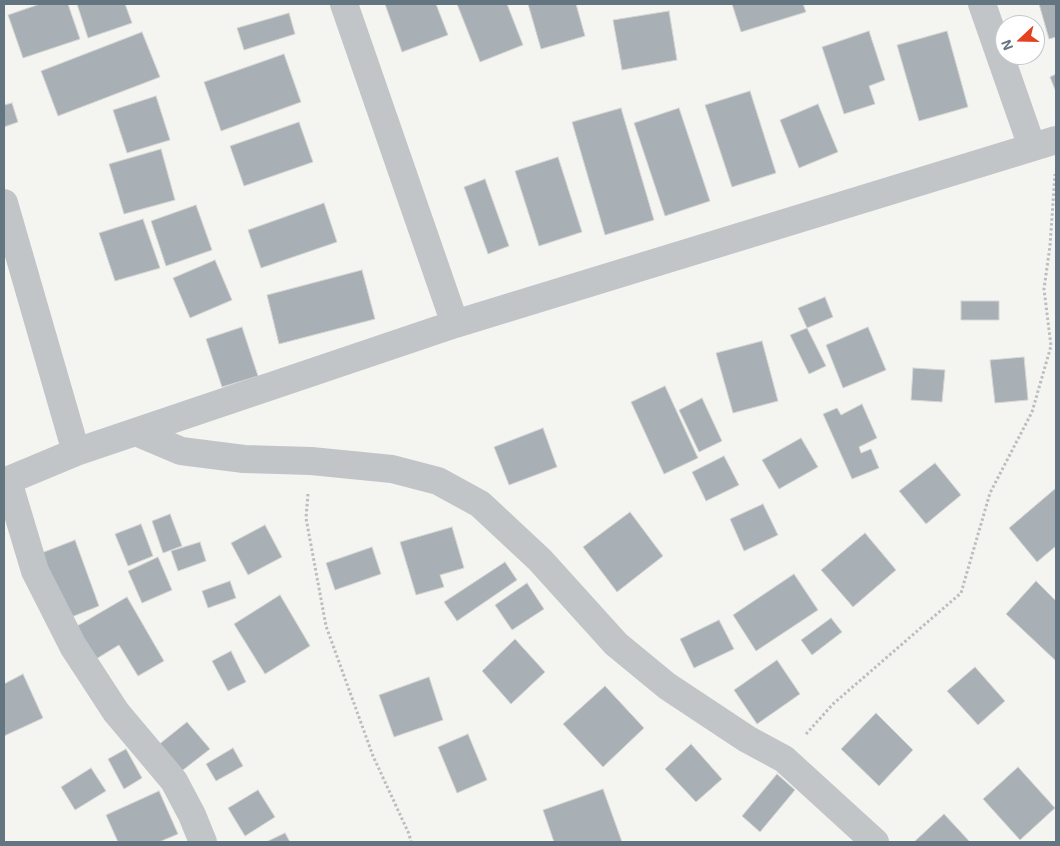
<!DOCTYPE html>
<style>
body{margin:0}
#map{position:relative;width:1060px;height:846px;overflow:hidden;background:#f4f4f0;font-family:"Exo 2",sans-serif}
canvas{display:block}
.frame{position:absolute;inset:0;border:5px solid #637581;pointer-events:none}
.north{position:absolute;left:995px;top:15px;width:50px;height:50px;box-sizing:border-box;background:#fff;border:1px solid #c1c8cd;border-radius:50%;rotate:249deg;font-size:14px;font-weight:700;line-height:20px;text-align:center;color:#637581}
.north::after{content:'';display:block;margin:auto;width:18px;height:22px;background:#e44120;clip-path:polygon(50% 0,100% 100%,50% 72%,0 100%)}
</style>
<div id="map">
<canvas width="1060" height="846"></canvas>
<div class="frame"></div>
<div class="north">N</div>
</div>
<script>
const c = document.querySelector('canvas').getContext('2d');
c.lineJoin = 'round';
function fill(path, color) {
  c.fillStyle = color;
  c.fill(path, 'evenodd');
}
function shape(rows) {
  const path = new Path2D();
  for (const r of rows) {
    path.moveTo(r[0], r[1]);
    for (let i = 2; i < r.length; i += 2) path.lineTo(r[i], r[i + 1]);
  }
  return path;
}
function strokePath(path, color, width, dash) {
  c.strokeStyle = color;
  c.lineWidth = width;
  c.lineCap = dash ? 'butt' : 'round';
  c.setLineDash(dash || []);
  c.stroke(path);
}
const building = shape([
 [40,4,68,4,80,39,23,58,8,15,40,4],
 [77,4,125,4,132,23,88,38,77,4],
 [385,4,436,4,448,35,402,52,385,4],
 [457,4,507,4,523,45,480,62,457,4],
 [528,4,576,4,585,36,541,49,528,4],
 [732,4,803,4,806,12,741,32,732,4],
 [1039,4,1056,4,1056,37,1049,39,1039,4],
 [669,11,677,60,622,70,613,20,669,11],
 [289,13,295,34,244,50,237,28,289,13],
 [869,31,885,80,869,86,875,104,844,114,822,47,869,31],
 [947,31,968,107,919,121,897,45,947,31],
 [142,32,160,77,58,116,41,71,142,32],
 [284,54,301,102,221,131,204,82,284,54],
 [1056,74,1056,92,1050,77,1056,74],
 [750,91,776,173,732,187,705,105,750,91],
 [156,96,170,140,127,153,113,110,156,96],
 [12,103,18,122,4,127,4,105,12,103],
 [818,104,838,152,799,168,780,120,818,104],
 [621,108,654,220,605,235,572,122,621,108],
 [679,108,710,201,665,216,634,123,679,108],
 [299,122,313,162,244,186,230,146,299,122],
 [161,149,175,200,124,214,109,164,161,149],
 [558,157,582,232,539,246,515,171,558,157],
 [485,179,509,246,488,254,464,187,485,179],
 [324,203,337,242,261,268,248,230,324,203],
 [196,205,212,250,166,266,151,221,196,205],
 [143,219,160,268,115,281,99,233,143,219],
 [215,260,232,300,190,318,173,278,215,260],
 [362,270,375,319,279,344,267,295,362,270],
 [825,297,833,317,807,328,798,308,825,297],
 [961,301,999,301,999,320,961,320,961,301],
 [242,327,258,376,222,387,206,339,242,327],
 [868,327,886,370,843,388,826,345,868,327],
 [807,328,826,366,809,374,790,335,807,328],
 [762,341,778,401,733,413,716,353,762,341],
 [1024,357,1028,400,995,403,990,360,1024,357],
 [913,368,945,370,942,402,911,400,913,368],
 [665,386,698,458,664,474,631,402,665,386],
 [702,398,722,441,699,452,679,410,702,398],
 [862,404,877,438,859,447,861,453,871,449,879,468,852,479,823,414,837,408,841,415,862,404],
 [543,428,557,467,509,485,494,447,543,428],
 [801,438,818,467,779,489,762,460,801,438],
 [724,456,739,485,706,501,692,472,724,456],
 [935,463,961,495,926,524,899,491,935,463],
 [1056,488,1056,546,1037,562,1009,528,1056,488],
 [763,504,778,535,744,551,730,519,763,504],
 [630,512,663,556,617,592,583,547,630,512],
 [170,514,182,546,163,553,152,521,170,514],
 [141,524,153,556,128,566,115,534,141,524],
 [265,525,282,557,248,575,231,543,265,525],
 [452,527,464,568,440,575,444,587,416,595,400,542,452,527],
 [865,533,896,570,853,607,821,570,865,533],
 [75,540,99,606,64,620,39,554,75,540],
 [200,542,206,561,178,571,171,551,200,542],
 [372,547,381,574,335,590,326,563,372,547],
 [158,557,172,590,142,603,128,571,158,557],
 [505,562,517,580,457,621,444,602,505,562],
 [794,574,818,610,756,651,733,615,794,574],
 [230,581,236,598,208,608,202,591,230,581],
 [1036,581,1056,601,1056,661,1006,614,1036,581],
 [527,583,544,609,512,630,495,605,527,583],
 [280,595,310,646,265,674,234,624,280,595],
 [127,597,164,661,138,676,119,645,91,662,72,629,127,597],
 [831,618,842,632,812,655,801,640,831,618],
 [719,620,734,649,694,668,680,639,719,620],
 [515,639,545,672,511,704,482,671,515,639],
 [231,651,246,682,228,691,212,661,231,651],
 [777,660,800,694,757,724,734,690,777,660],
 [975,667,1005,701,978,725,947,691,975,667],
 [23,674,43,718,4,736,4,684,23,674],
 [429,677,443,720,394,737,379,695,429,677],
 [605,686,644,728,603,767,563,724,605,686],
 [876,713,913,750,879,786,841,749,876,713],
 [187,722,210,749,174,777,152,750,187,722],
 [468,734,487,780,457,793,438,747,468,734],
 [691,744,722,779,696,802,665,769,691,744],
 [233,748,243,766,216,781,206,764,233,748],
 [126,749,142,778,124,789,108,759,126,749],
 [1018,767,1055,808,1020,840,983,799,1018,767],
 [91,768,106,791,75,810,61,787,91,768],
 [777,774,795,790,760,832,742,816,777,774],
 [603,789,622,842,554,842,543,810,603,789],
 [258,790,275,817,245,836,228,808,258,790],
 [159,791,178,834,159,842,118,842,106,815,159,791],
 [944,814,970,842,914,842,944,814],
 [285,833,290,842,266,842,285,833]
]);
const path = shape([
 [308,494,306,518,326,626,373,756,409,834,411,842],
 [806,734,833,704,961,593,990,493,1032,412,1051,346,1044,289,1050,246,1055,174]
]);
const street = shape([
 [344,4,455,324],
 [982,4,1032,147],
 [4,203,76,452],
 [136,432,181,451,244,459,311,461,392,469,438,481,480,504,540,560,616,644,667,686,747,739,784,759,875,842],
 [8,481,35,571,73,646,116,712,174,781,192,815,203,842],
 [4,482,76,452,455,324,1056,140]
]);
fill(building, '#a8b0b5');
strokePath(building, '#d5d5d3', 1);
strokePath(path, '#bbbdbf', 3, [2.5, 2.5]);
strokePath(street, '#c1c5c8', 28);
</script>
